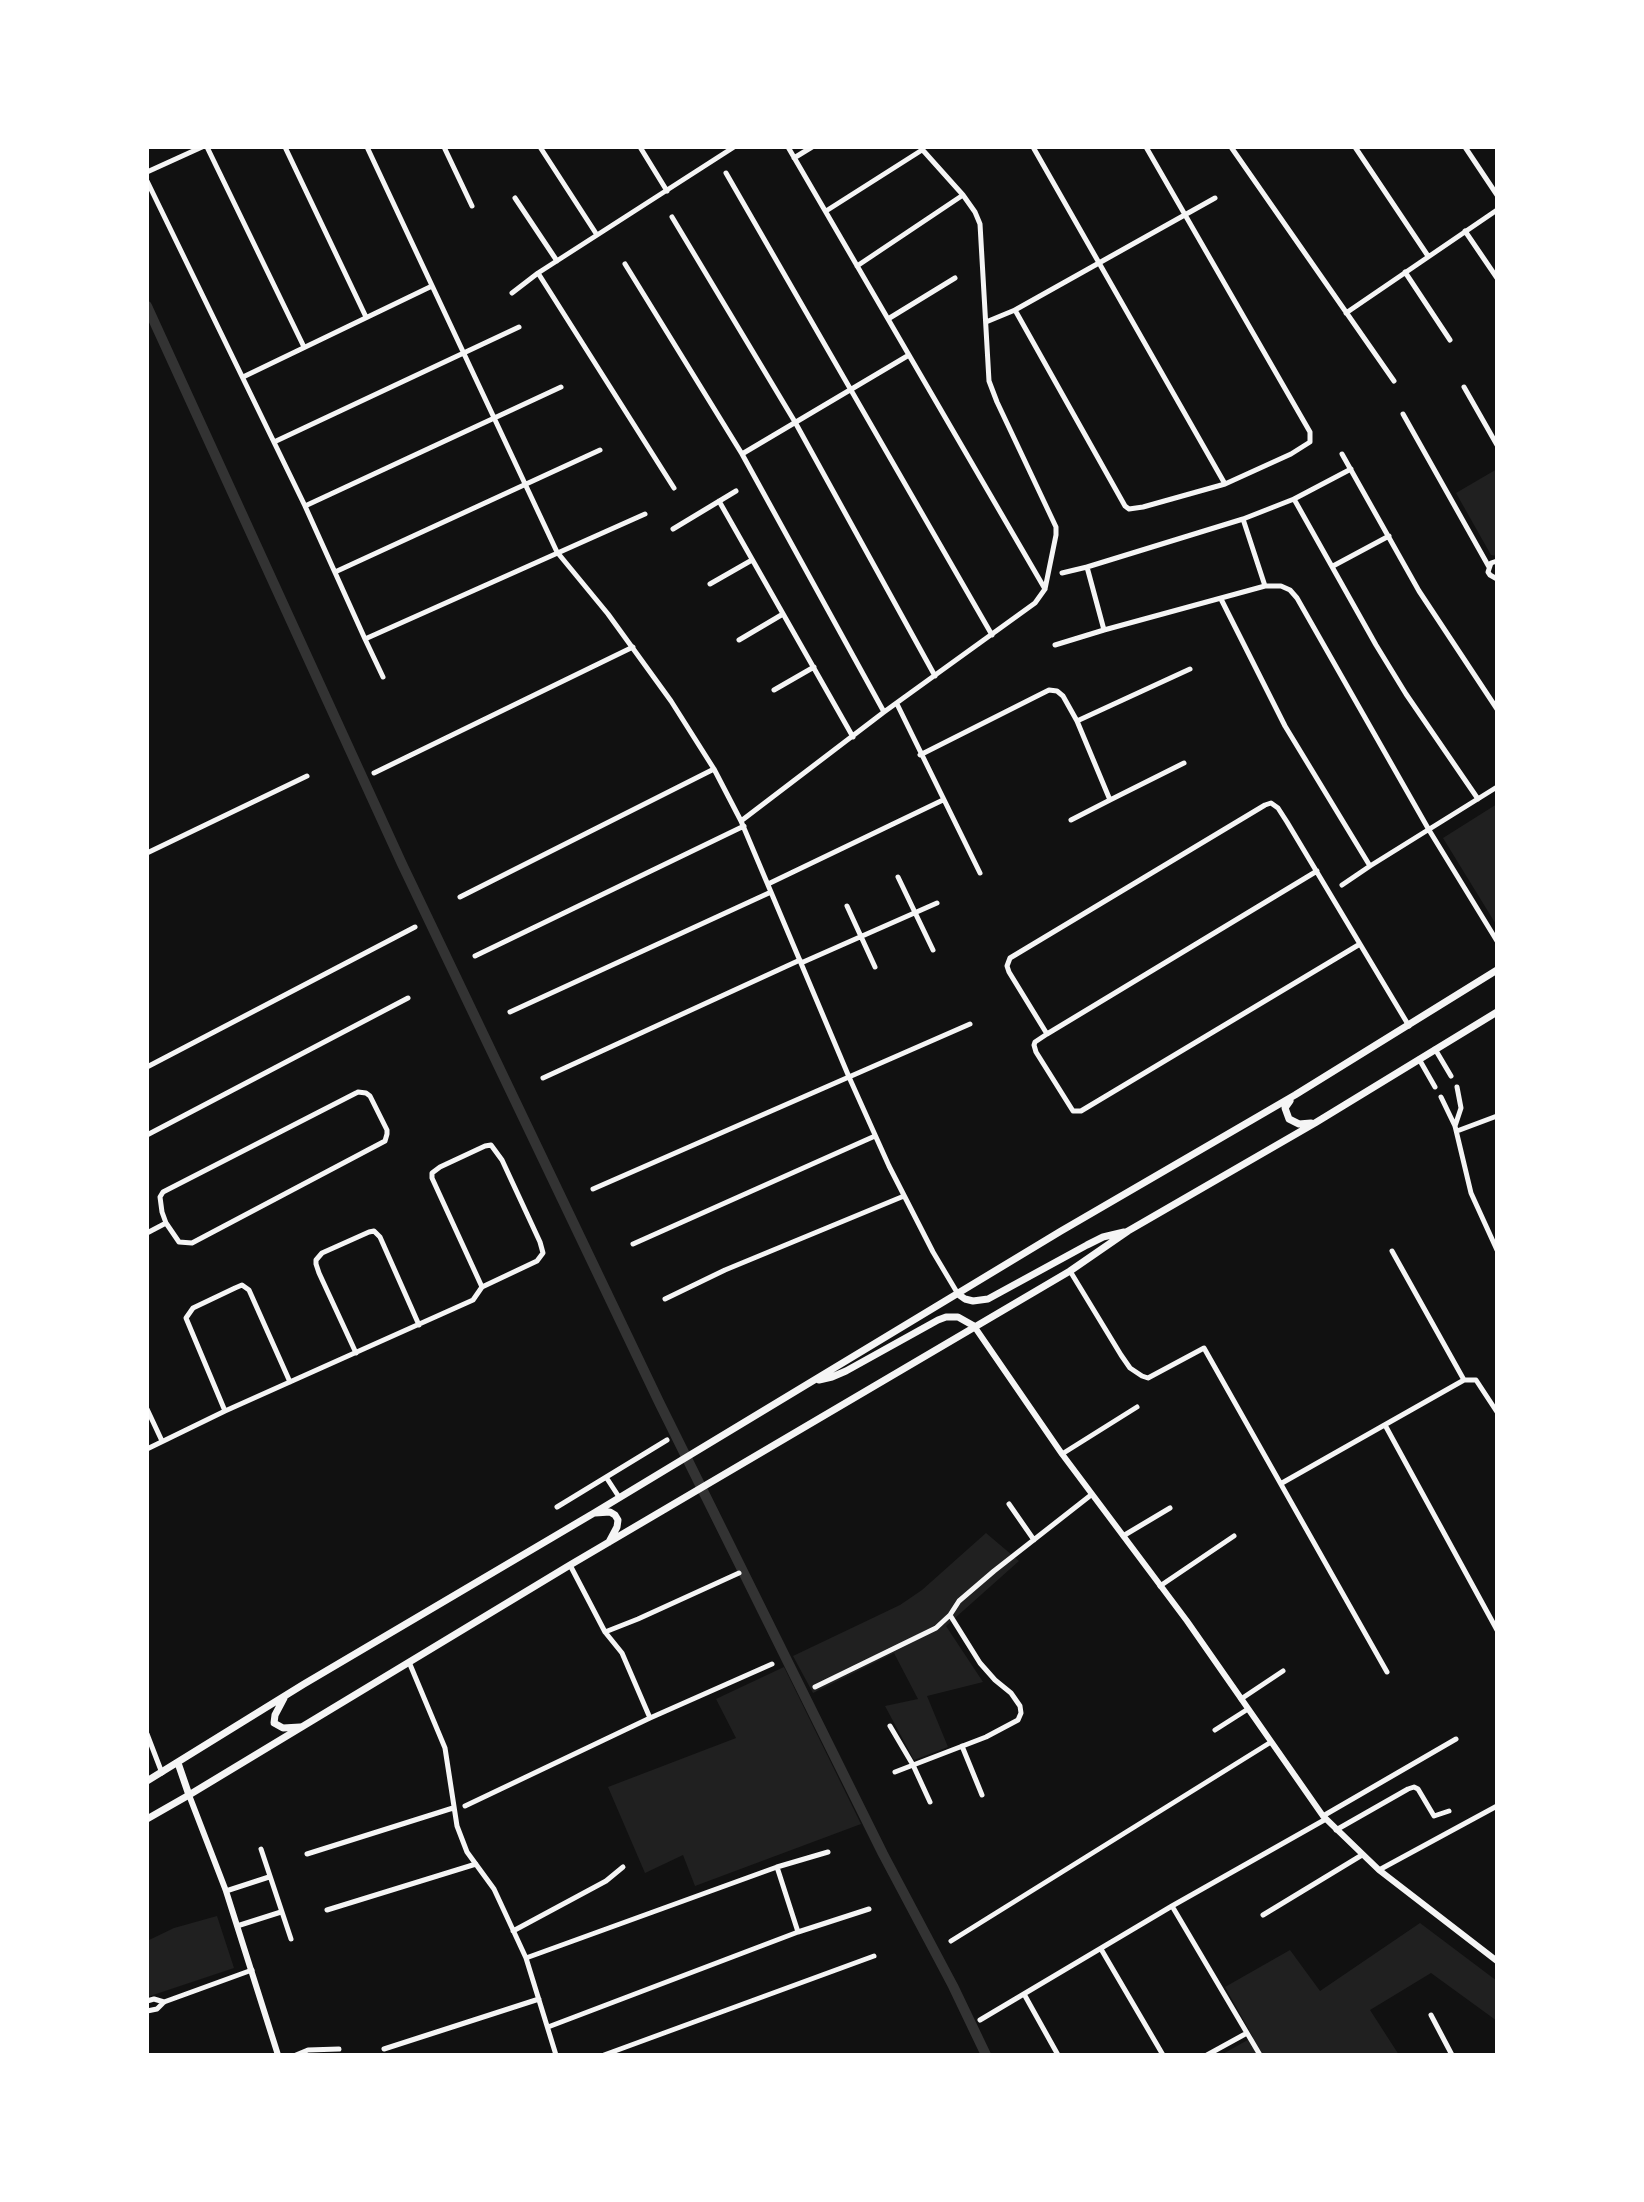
<!DOCTYPE html>
<style>
body{margin:0}
#map{position:relative;width:1644px;height:2202px;overflow:hidden;background:#111;font-family:"Titillium Web",sans-serif}
canvas{display:block}
.frame{position:absolute;inset:0;border:149px solid #fff;pointer-events:none}
</style>
<div id="map">
<canvas width="1644" height="2202"></canvas>
<div class="frame"></div>
</div>
<script>
const c = document.querySelector('canvas').getContext('2d');
c.lineJoin = 'round';
function fill(path, color) {
  c.fillStyle = color;
  c.fill(path, 'evenodd');
}
function shape(rows) {
  const path = new Path2D();
  for (const r of rows) {
    path.moveTo(r[0], r[1]);
    for (let i = 2; i < r.length; i += 2) path.lineTo(r[i], r[i + 1]);
  }
  return path;
}
function strokePath(path, color, width, dash) {
  c.strokeStyle = color;
  c.lineWidth = width;
  c.lineCap = dash ? 'butt' : 'round';
  c.setLineDash(dash || []);
  c.stroke(path);
}
const green = shape([
 [1497,469,1497,556,1491,555,1456,493],
 [1497,804,1497,926,1443,838],
 [986,1533,1019,1561,946,1626,983,1682,927,1696,948,1747,914,1760,885,1706,918,1699,894,1653,813,1693,793,1656,900,1605,922,1590],
 [784,1667,861,1824,695,1886,683,1855,645,1873,608,1787,736,1738,716,1699],
 [217,1916,234,1968,147,1997,147,1941,174,1928],
 [1420,1923,1497,1981,1497,2021,1431,1973,1370,2010,1399,2055,1221,2055,1253,2037,1225,1987,1290,1950,1320,1991]
]);
const canal = shape([
 [147,306,402,864,659,1402,883,1854,953,1986,986,2055]
]);
const minor = shape([
 [207,147,304,347],
 [285,147,366,317],
 [367,147,557,552,608,614,671,701,714,769,741,821,849,1077,889,1166,933,1252,958,1294],
 [444,147,472,206],
 [540,147,597,235],
 [640,147,667,191],
 [788,147,1045,589],
 [1033,147,1225,484],
 [1231,147,1394,381],
 [1355,147,1428,256],
 [1465,147,1497,195],
 [794,158,812,147],
 [147,172,202,147],
 [726,173,992,635],
 [147,181,305,506,365,639,645,514],
 [515,198,557,261],
 [826,211,922,150],
 [672,217,795,422,935,676],
 [1465,231,1497,278],
 [625,264,742,454,884,712],
 [857,266,963,195],
 [1405,272,1450,340],
 [538,273,674,488],
 [512,293,538,273,734,147],
 [1015,310,1125,506,1129,509,1143,507,1225,484,1291,454,1310,442,1310,432,1146,147],
 [1346,313,1497,210],
 [888,319,955,278],
 [986,322,1015,310,1215,198],
 [243,377,432,286],
 [1464,387,1497,445],
 [1403,414,1489,567],
 [274,442,519,327],
 [742,454,909,355],
 [1342,454,1419,591,1497,709],
 [1351,469,1294,499,1376,645,1406,694,1478,799],
 [719,501,853,737],
 [305,506,561,387],
 [1243,519,1265,586],
 [673,529,736,491],
 [1497,561,1491,563,1488,572,1490,575,1497,579],
 [1333,566,1389,536],
 [335,572,600,450],
 [1062,573,1087,567],
 [710,584,752,560],
 [1221,599,1285,726,1370,866,1497,787],
 [1104,630,1087,567,1243,519,1294,499],
 [365,639,383,677],
 [739,640,783,614],
 [1055,645,1104,630,1265,586,1281,586,1290,590,1297,598,1429,830,1497,941],
 [774,690,814,667],
 [897,704,980,873],
 [1077,721,1190,669],
 [920,755,1049,690,1057,691,1063,696,1077,721,1110,800,1184,763],
 [374,773,633,647],
 [1071,820,1110,800],
 [741,821,884,712,1035,603,1045,589,1056,535,1056,527,997,402,989,381,980,224,975,212,963,195,920,147],
 [147,853,307,776],
 [1317,871,1047,1034,1035,1042,1034,1045,1036,1052,1073,1111,1081,1111,1360,944],
 [898,877,933,950],
 [768,884,943,800],
 [1342,885,1370,866],
 [460,897,714,769],
 [847,906,875,967],
 [475,956,744,826],
 [801,963,937,903],
 [510,1012,771,892],
 [1047,1034,1009,972,1007,966,1010,958,1265,805,1271,803,1278,808,1287,822,1409,1026],
 [1435,1049,1451,1076],
 [1419,1059,1435,1087],
 [147,1067,415,927],
 [543,1078,800,960],
 [358,1092,366,1093,370,1096,387,1130,387,1134,385,1141,192,1243,179,1242,166,1223,162,1212,160,1197,163,1192,358,1092],
 [1441,1097,1455,1126,1471,1193,1497,1250],
 [1455,1126,1461,1108,1457,1087],
 [1457,1131,1497,1116],
 [147,1135,408,998],
 [593,1189,970,1024],
 [147,1233,166,1223],
 [633,1244,875,1136],
 [1392,1251,1464,1380],
 [1070,1271,1121,1355,1130,1368,1142,1376,1148,1378,1204,1348,1387,1672],
 [665,1299,725,1270,904,1196],
 [356,1353,319,1273,316,1264,316,1260,322,1253,369,1232,374,1231,380,1237,419,1325],
 [147,1409,162,1441],
 [225,1411,186,1318,193,1308,235,1288,242,1285,249,1290,290,1382],
 [1385,1425,1497,1630],
 [147,1449,225,1411,473,1300,482,1287,537,1261,543,1253,540,1242,502,1160,491,1145,485,1146,440,1167,432,1173,432,1178,482,1287],
 [1062,1454,1137,1407],
 [606,1477,619,1497],
 [1282,1483,1464,1380,1476,1380,1497,1412],
 [1009,1504,1034,1540],
 [557,1507,667,1440],
 [1123,1536,1170,1508],
 [1160,1586,1234,1536],
 [605,1632,638,1619,739,1573],
 [409,1662,445,1748,457,1826,467,1852,494,1889,526,1958,556,2055],
 [815,1687,936,1628,950,1615],
 [1241,1699,1283,1671],
 [650,1718,772,1664],
 [890,1726,913,1765,930,1802],
 [1215,1730,1248,1709],
 [147,1734,162,1773],
 [962,1746,982,1795],
 [895,1772,986,1737,1018,1720,1021,1713,1020,1706,1011,1693,995,1680,980,1663,950,1615,959,1601,994,1571,1091,1495],
 [465,1806,650,1718,622,1653,605,1632,570,1565],
 [1323,1816,1456,1739],
 [1336,1830,1408,1789,1414,1787,1418,1789,1434,1816,1449,1811],
 [261,1849,291,1939],
 [307,1854,453,1808],
 [777,1867,828,1852],
 [1379,1870,1497,1806],
 [226,1891,269,1877],
 [1172,1906,1260,2055],
 [327,1910,476,1864],
 [1263,1915,1362,1855],
 [237,1926,281,1912],
 [513,1931,606,1881,623,1867],
 [951,1941,1271,1742],
 [1101,1949,1163,2055],
 [526,1958,777,1867,798,1932],
 [1024,1994,1058,2055],
 [147,2001,154,1999,164,2002],
 [147,2011,157,2009,164,2002,252,1970],
 [1431,2015,1452,2055],
 [980,2020,1172,1906,1326,1819],
 [548,2027,798,1932,869,1909],
 [384,2049,539,1999],
 [296,2055,308,2050,339,2049],
 [604,2055,874,1956],
 [1207,2055,1247,2033]
]);
const tertiary = shape([
 [974,1326,1062,1454,1187,1621,1323,1816,1379,1870,1497,1961],
 [189,1795,226,1891,278,2055]
]);
const secondary = shape([
 [1290,1101,1285,1108,1289,1119,1299,1124,1311,1123],
 [958,1294,965,1299,973,1301,988,1299,1087,1245,1103,1237,1124,1232],
 [819,1380,832,1377,846,1371,938,1320,946,1317,958,1317,974,1326],
 [595,1513,610,1512,615,1515,618,1520,617,1527,609,1542],
 [284,1698,275,1715,274,1723,283,1728,300,1727],
 [178,1763,189,1795],
 [147,1781,304,1684,594,1513,1061,1231,1295,1095,1497,970],
 [147,1819,189,1795,570,1565,1070,1271,1128,1231,1315,1123,1497,1012]
]);
fill(green, '#202020');
strokePath(canal, '#333', 10);
strokePath(minor, '#f5f5f5', 5);
strokePath(tertiary, '#f5f5f5', 6);
strokePath(secondary, '#f5f5f5', 7);
</script>
